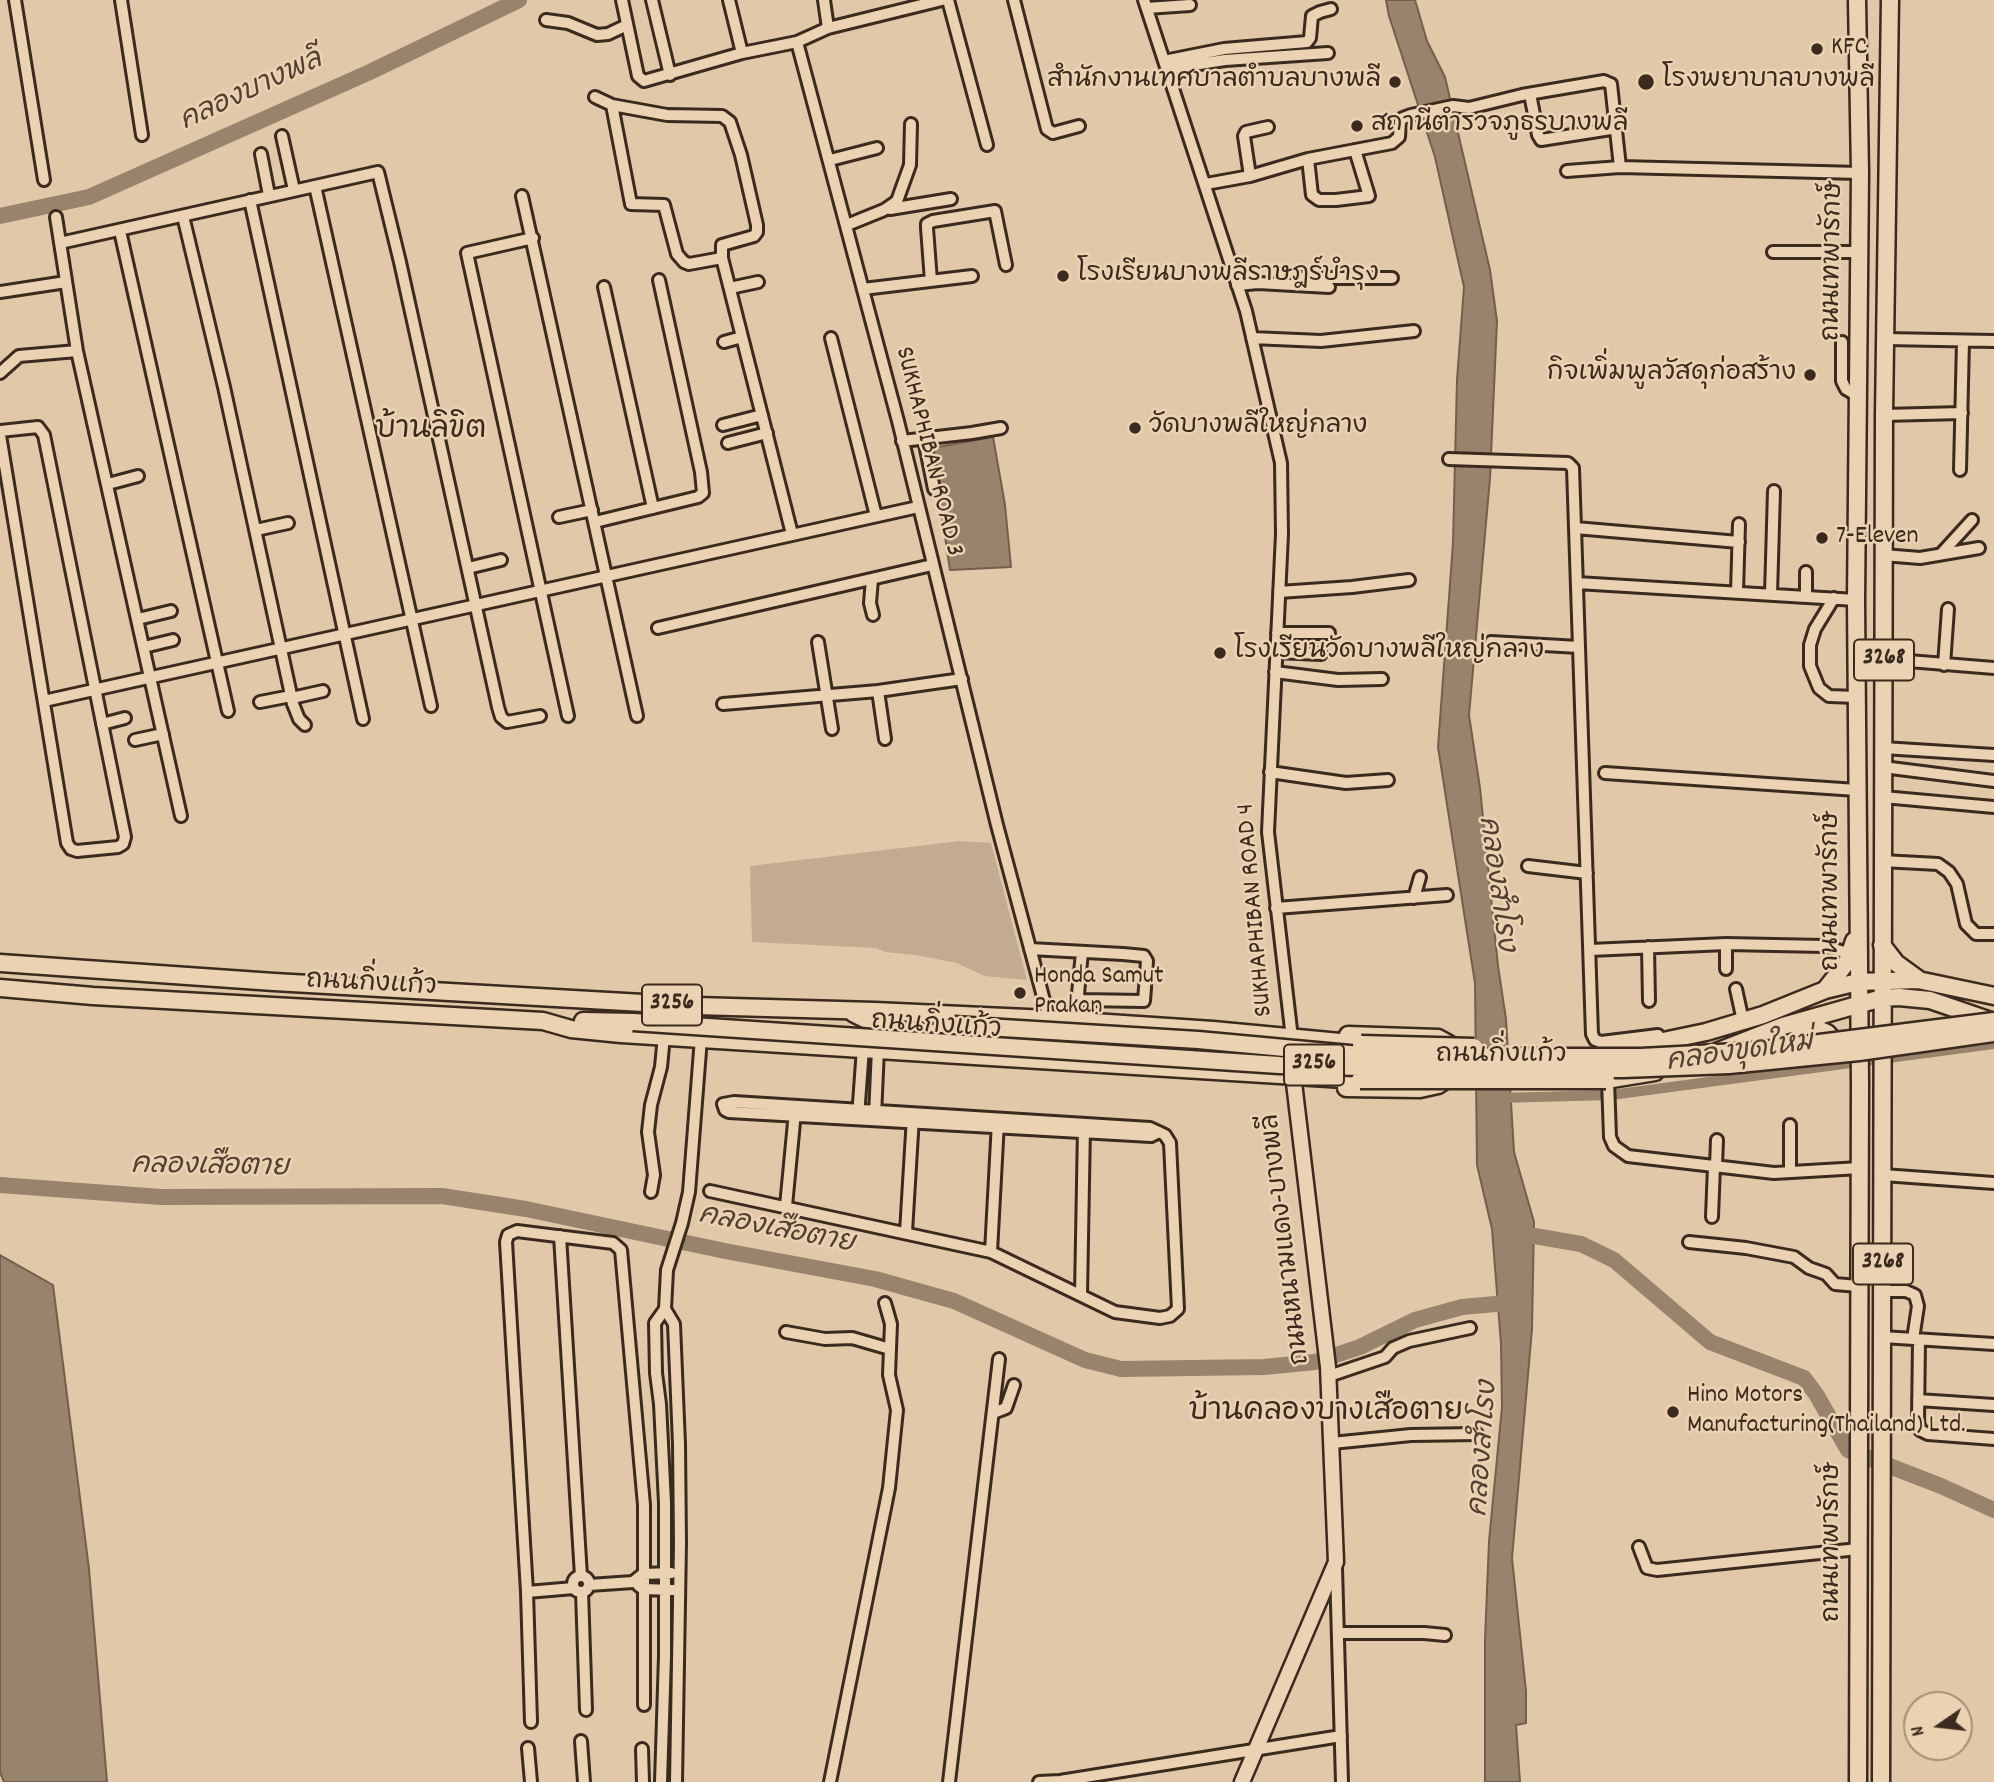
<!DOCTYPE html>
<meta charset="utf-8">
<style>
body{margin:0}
#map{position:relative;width:1994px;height:1782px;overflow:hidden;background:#e0c8a9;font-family:Dekko,sans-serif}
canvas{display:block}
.north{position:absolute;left:1903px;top:1691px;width:70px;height:70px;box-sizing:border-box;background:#ebd2b2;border:2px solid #a58f77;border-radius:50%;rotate:256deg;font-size:19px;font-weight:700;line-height:28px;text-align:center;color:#3b2a1e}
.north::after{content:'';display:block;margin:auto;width:24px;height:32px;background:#3b2a1e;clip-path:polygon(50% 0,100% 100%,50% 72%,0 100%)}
</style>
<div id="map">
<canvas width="1994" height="1782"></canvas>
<div class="north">N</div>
</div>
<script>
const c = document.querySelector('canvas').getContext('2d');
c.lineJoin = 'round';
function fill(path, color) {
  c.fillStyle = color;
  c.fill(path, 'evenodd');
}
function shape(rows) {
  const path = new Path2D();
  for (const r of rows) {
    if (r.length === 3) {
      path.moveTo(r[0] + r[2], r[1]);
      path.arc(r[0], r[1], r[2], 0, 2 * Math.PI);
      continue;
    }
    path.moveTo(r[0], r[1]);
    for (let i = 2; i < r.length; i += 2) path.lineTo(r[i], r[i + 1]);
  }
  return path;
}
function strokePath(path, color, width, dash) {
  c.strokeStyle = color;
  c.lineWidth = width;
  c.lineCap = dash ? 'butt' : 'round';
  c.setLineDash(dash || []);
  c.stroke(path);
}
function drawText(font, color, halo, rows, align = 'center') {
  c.font = font + ' Dekko,"Playpen Sans Thai",sans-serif';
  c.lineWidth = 5;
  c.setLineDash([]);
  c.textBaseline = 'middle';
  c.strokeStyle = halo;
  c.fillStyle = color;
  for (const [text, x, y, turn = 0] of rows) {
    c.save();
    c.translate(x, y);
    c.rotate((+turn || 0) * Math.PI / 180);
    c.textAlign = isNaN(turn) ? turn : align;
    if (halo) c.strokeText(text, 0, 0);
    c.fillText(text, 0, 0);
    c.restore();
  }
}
const green = shape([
 [960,841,991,843,1027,980,984,976,957,963,915,955,885,952,876,948,752,942,750,866]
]);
const water = shape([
 [1386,0,1415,0,1427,41,1445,77,1490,270,1497,321,1490,478,1469,715,1480,788,1498,966,1506,1019,1514,1152,1534,1222,1532,1329,1512,1558,1526,1691,1526,1723,1516,1725,1520,1782,1485,1782,1485,1640,1489,1541,1502,1407,1501,1344,1492,1229,1477,1165,1475,983,1438,747,1453,543,1457,380,1464,287,1435,157,1389,16,1386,0],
 [993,437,1005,505,1011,567,950,570,932,448,993,437],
 [0,1255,53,1285,89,1569,107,1782,4,1782,0,1772,0,1255]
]);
const canal = shape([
 [1498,1098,1611,1095,1994,1044]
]);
const river = shape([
 [0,216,89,197,370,72,519,0],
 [0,1185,161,1197,442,1196,526,1209,725,1251,875,1279,954,1301,1085,1360,1121,1369,1264,1367,1315,1362,1360,1347,1415,1320,1462,1307,1518,1302],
 [1517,1233,1581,1244,1614,1260,1710,1342,1804,1378,1816,1394,1848,1450,1941,1486,1994,1510]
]);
const street = shape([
 [15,0,44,180],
 [121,0,142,135],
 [622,0,638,76,644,81,742,53,797,42,828,28,942,0],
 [652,0,670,75],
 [729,0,742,53],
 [824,0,828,28],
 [948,0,987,145],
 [1014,0,1047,129,1053,133,1079,126],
 [1144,0,1246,311,1281,463,1282,534,1268,832,1292,1038],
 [1147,8,1190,5],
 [546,20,568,23,597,35,608,34,627,25],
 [797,42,898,421,997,825,1049,1019],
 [1164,61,1224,49,1307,42,1310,38,1312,16,1320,12,1331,9],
 [1167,69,1225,60,1328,53],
 [1530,94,1538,135,1541,140,1617,128],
 [595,97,612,105,667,115,722,116,730,122,741,155,757,225,757,232,754,236,722,245,722,258,792,534],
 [612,105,631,204,664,205,677,254,684,262,689,264,722,258],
 [282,136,294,190],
 [261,154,269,195],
 [1308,159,1312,195,1319,200,1336,200,1369,196,1355,150],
 [830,160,877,148],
 [1567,171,1620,167,1860,173],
 [1250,176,1244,136,1246,132,1268,127],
 [1206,184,1250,176,1308,159,1392,143,1399,137,1400,122,1403,118,1411,115,1453,106,1469,108,1522,95,1604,81,1611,84,1620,167],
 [315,186,431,706],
 [522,196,637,716],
 [250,200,363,719],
 [890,209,951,199],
 [183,216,224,387,293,704,299,719,305,725],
 [56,217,77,351,181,816],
 [847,225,884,210,897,201,910,165,911,124],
 [120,231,228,711],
 [533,238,467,253,568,716],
 [60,243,378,172,400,262,498,707,501,717,507,722,540,716],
 [1773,252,1859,252],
 [931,281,927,228,927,224,933,221,995,211,1006,265],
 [1237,285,1258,283,1329,287],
 [1298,285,1301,278,1392,278],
 [604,287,653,508],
 [730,288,758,282],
 [863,289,972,276],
 [0,292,66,282],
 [831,338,876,516],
 [1252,338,1321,341,1414,331],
 [1885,339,1994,341],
 [724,342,742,337],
 [1842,342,1842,381,1846,389,1858,396],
 [0,373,19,356,77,351],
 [1884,415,1962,413],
 [723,425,762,415],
 [0,431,38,427,44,435,125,837,123,844,118,847,77,851,71,849,67,843,0,435],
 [924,439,934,489],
 [902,441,972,433,1001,428],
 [728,443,767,433],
 [1449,459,1568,463,1573,468,1592,1034,1595,1040,1601,1042,1658,1035],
 [1960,470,1963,341],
 [108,484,138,476],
 [559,517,592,510],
 [595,522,698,497,703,493,701,472,659,280],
 [1575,528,1739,542],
 [256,530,288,523],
 [1941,554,1972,520],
 [1883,555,1920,558,1979,548],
 [468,568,501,560],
 [872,579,870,603,873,615],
 [1577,583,1856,600],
 [1279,592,1352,587,1409,580],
 [1737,592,1739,524],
 [1771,594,1774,491],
 [1806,596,1806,572],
 [1834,598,1815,629,1810,645,1810,666,1819,688,1829,696,1857,697],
 [138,619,171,611],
 [658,628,932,565],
 [1277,633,1329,633],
 [818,642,832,729],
 [1491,642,1579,647],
 [144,647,173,640],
 [1276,652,1321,654],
 [1884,659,1994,668],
 [1944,665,1948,609],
 [1275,672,1338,680,1382,679],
 [878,691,885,739],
 [292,698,323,691],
 [44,701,918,507],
 [260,702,291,696],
 [723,704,878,691,962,679],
 [102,724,125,718],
 [135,740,163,734],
 [1883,748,1994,755],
 [1883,767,1994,781],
 [1270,772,1346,783,1388,780],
 [1605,773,1857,790],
 [1883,797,1994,807],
 [1882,861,1938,864,1949,872,1957,884,1966,924,1976,934,1994,934],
 [1528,866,1587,873],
 [1414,898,1420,877],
 [1276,908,1447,895],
 [1648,947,1649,1001],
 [1030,949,1123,954,1144,956,1147,961,1144,1001,1080,1000,1078,994,1082,952],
 [1590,950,1726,944,1824,946,1851,954],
 [1726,969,1726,944],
 [1736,989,1743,1021],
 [1608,1080,1610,1137,1614,1146,1628,1156,1774,1173,1860,1168],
 [875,1116,878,1049],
 [858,1117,863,1048],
 [1790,1125,1790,1172],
 [1716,1166,1717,1140],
 [1883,1175,1994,1183],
 [710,1191,991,1252,1115,1312,1160,1318,1170,1316,1178,1309,1170,1143,1165,1135,1150,1128,734,1102,723,1104,725,1110,729,1112,1151,1136,1159,1132],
 [651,1192,654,1175,648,1132,651,1105,661,1067,664,1036],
 [786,1206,795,1112],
 [1712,1217,1714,1166],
 [906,1232,913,1117],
 [560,1236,581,1576],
 [1689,1242,1746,1248,1794,1257,1809,1268,1826,1274,1835,1284,1858,1286],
 [991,1252,998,1122],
 [1882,1291,1906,1291,1915,1295,1918,1306,1913,1339],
 [1081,1295,1084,1127],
 [885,1303,891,1324,890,1349],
 [665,1309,674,1324,679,1444,680,1543,676,1782],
 [786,1332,825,1339,852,1338,890,1349,889,1375,897,1410,889,1488,830,1782],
 [1882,1337,1994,1344],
 [1919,1340,1918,1422,1920,1430,1928,1434,1994,1439],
 [1329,1376,1385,1357,1393,1348,1409,1341,1470,1328],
 [1918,1400,1994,1405],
 [993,1413,1006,1408,1014,1385],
 [1332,1443,1411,1435,1477,1434],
 [1639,1547,1647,1568,1657,1570,1858,1549],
 [1336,1568,1342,1782],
 [581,1584,8],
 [589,1585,633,1582,643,1574,671,1573],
 [638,1585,643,1589,673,1590],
 [527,1592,574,1588],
 [582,1592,586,1710],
 [1338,1633,1424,1633,1445,1635],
 [531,1722,527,1592,506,1242,508,1235,517,1231,613,1243,621,1250,644,1505,644,1705],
 [581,1741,584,1782],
 [528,1748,531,1782],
 [642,1749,643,1782],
 [661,1782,665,1656,665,1503,660,1404,656,1373,655,1323,665,1309,667,1270,682,1223,689,1192,701,1038],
 [949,1782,999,1359],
 [1039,1782,1060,1781,1341,1736]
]);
const secondary = shape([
 [1242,1782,1336,1562,1328,1367,1292,1066]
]);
const primary = shape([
 [1857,0,1860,173,1856,600,1860,1085,1858,1782],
 [1882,945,1896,963,1918,979],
 [0,963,274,982,696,1006,875,1011,1049,1019,1213,1030,1361,1044],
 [0,988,93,996,543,1021,571,1029,621,1034,1360,1080],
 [1825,990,1847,962,1854,941],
 [853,1013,879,1026,905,1031,1281,1057],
 [583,1021,633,1022],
 [1796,1026,1816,1028,1827,1033,1842,1049],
 [1348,1035,1438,1038,1449,1044,1449,1053],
 [1605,1049,1644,1045,1706,1032,1763,1015,1825,990,1858,982,1918,980,1994,996],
 [1716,1052,1783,1026,1882,998,1899,997,1930,1000,1994,1022],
 [1606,1080,1655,1072],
 [1346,1088,1420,1089,1438,1085,1444,1081],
 [1881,1782,1884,415,1890,0]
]);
const primaryBridge = shape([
 [633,1022,1279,1065,1443,1069,1623,1069,1729,1065,1859,1052,1994,1033],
 [954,1025,1198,1040,1382,1057,1641,1057,1756,1051,1994,1021],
 [1361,1044,1474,1047],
 [1360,1080,1606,1080]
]);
const markers = [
 [1817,49,7,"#3b2a1e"],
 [1395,82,7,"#3b2a1e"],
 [1646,82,9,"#3b2a1e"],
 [1357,126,7,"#3b2a1e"],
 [1063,276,7,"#3b2a1e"],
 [1810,375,7,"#3b2a1e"],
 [1135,428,7,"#3b2a1e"],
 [1822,538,7,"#3b2a1e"],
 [1220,653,7,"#3b2a1e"],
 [1020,993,7,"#3b2a1e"],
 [1673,1412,7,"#3b2a1e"]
];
const shields = [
 [1884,660,60],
 [672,1005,60],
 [1314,1065,60],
 [1883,1264,60]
];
const shieldNames = [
 ["3268",1884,660],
 ["3256",672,1005],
 ["3256",1314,1065],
 ["3268",1883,1264]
];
const poiNames = [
 ["KFC",1831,49],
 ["สำนักงานเทศบาลตำบลบางพลี",1381,82,"right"],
 ["โรงพยาบาลบางพลี",1662,82],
 ["สถานีตำรวจภูธรบางพลี",1371,126],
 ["โรงเรียนบางพลีราษฎร์บำรุง",1077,276],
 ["กิจเพิ่มพูลวัสดุก่อสร้าง",1796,375,"right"],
 ["วัดบางพลีใหญ่กลาง",1149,428],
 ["7-Eleven",1836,538],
 ["โรงเรียนวัดบางพลีใหญ่กลาง",1234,653],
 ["Honda Samut",1034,978],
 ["Prakan",1034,1008],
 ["Hino Motors",1687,1397],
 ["Manufacturing(Thailand) Ltd.",1687,1427]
];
const streetNames = [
 ["ถนนเทพารักษ์",1835,261,-89],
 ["SUKHAPHIBAN ROAD 3",927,452,76],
 ["ถนนเทพารักษ์",1833,891,-90],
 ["SUKHAPHIBAN ROAD 4",1257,910,-95],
 ["ถนนกิ่งแก้ว",371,986,3],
 ["ถนนกิ่งแก้ว",936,1028,4],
 ["ถนนกิ่งแก้ว",1501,1057],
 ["ถนนหนามแดง-บางพลี",1288,1239,-97],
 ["ถนนเทพารักษ์",1834,1542,-90]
];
const waterNames = [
 ["คลองบางพลี",252,93,-25],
 ["คลองสำโรง",1494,884,82],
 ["คลองขุดใหม่",1740,1055,-8],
 ["คลองเสือตาย",210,1169,1],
 ["คลองเสือตาย",776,1232,11],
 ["คลองสำโรง",1486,1449,-86]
];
const quarterNames = [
 ["บ้านลิขิต",431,433],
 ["บ้านคลองบางเสือตาย",1326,1415]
];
fill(green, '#c2ab90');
fill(water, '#98836c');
strokePath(water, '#735f4d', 2);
strokePath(canal, '#98836c', 10);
strokePath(river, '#98836c', 16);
strokePath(street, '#3b2a1e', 16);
strokePath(secondary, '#3b2a1e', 19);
strokePath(primary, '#3b2a1e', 21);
strokePath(street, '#ebd2b2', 10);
strokePath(secondary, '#ebd2b2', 14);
strokePath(primary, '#ebd2b2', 16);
strokePath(primaryBridge, '#3b2a1e', 21, []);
strokePath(primaryBridge, '#ebd2b2', 16);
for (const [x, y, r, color] of markers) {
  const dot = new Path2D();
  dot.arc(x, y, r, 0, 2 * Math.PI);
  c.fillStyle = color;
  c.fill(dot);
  strokePath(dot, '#ebd2b2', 2.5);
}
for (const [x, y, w] of shields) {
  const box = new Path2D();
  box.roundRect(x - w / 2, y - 20.5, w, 41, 5);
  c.fillStyle = '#ebd2b2';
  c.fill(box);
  strokePath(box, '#3b2a1e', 2);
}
drawText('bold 24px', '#3b2a1e', null, shieldNames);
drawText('26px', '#3b2a1e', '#ebd2b2', poiNames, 'left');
drawText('26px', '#3b2a1e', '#ebd2b2', streetNames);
drawText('italic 28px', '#524032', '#ebd2b2', waterNames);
drawText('30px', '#3b2a1e', '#ebd2b2', quarterNames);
</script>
